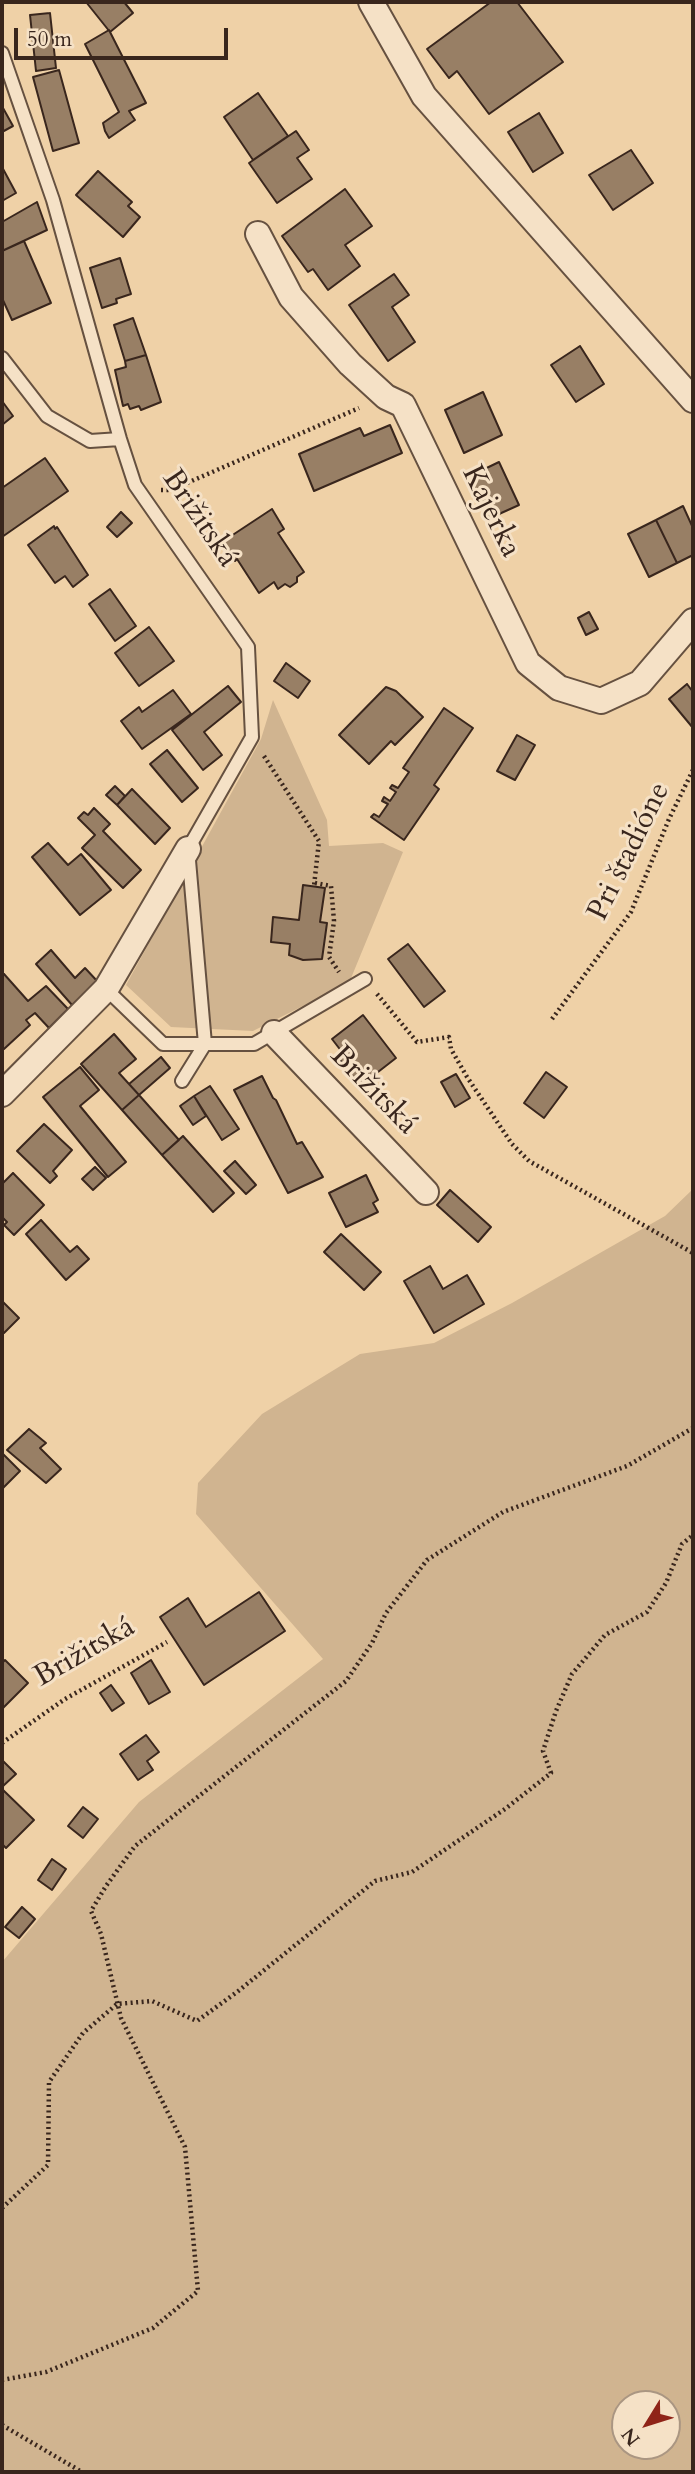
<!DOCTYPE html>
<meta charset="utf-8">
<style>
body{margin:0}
#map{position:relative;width:695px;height:2474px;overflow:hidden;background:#efd1a7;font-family:Cardo,serif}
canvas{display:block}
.frame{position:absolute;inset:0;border:4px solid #39261d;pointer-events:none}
.north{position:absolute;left:611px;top:2390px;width:70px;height:70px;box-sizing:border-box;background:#f5e1c6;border:2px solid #aa9682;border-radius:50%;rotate:232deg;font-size:19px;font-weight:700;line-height:28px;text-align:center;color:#39261d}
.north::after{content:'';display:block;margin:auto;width:24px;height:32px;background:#8f2418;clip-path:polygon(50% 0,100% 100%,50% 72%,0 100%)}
.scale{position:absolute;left:14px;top:28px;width:214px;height:32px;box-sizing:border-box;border:4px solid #39261d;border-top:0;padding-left:9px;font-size:21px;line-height:24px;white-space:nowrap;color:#39261d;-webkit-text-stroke:5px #f5e1c6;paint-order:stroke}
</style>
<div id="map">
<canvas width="695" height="2474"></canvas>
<div class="frame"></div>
<div class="north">N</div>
<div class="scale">50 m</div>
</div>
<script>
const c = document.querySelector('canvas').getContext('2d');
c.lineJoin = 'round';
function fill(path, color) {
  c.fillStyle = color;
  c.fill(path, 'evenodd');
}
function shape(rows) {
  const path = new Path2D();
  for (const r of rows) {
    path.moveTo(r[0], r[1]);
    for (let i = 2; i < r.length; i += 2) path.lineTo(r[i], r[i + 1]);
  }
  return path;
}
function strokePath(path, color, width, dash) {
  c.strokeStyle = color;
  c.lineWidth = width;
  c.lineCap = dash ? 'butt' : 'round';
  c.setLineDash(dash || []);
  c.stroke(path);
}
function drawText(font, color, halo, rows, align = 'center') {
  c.font = font + ' Cardo,serif';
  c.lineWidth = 6;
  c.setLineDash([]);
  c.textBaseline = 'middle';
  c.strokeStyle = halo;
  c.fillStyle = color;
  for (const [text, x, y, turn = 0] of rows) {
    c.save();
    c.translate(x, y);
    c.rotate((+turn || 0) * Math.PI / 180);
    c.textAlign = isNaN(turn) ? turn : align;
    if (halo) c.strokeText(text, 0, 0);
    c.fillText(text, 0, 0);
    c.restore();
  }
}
const green = shape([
 [273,700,327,820,329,846,383,843,403,852,349,983,253,1031,171,1027,126,985,261,739],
 [693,1189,693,2472,2,2472,2,1962,139,1802,323,1659,196,1514,198,1483,262,1414,360,1354,434,1343,512,1303,665,1216],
 [625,2404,667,2404,667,2446,625,2446]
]);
const building = shape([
 [86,2,124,2,133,13,110,32,86,2],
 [491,2,517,2,563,62,489,114,457,71,449,78,427,49,491,2],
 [50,13,56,68,36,71,30,15,50,13],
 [109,30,146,103,129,111,135,120,109,138,105,131,103,123,119,112,85,44,109,30],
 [59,70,79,143,53,151,33,77,59,70],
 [258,93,288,136,253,160,224,117,258,93],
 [3,108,13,126,2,132,2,109,3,108],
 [539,113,563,153,533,172,508,132,539,113],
 [296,131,309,150,297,158,312,179,277,203,249,163,296,131],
 [631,150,653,183,613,210,589,175,631,150],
 [2,167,16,193,2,201,2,167],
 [98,171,132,202,128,206,140,217,123,237,76,195,98,171],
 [345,189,372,226,345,245,360,266,328,290,313,269,308,272,282,236,345,189],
 [37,202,47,230,2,251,2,222,37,202],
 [24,241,51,303,12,320,2,298,2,251,24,241],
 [120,258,131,294,116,299,117,303,102,308,90,268,120,258],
 [394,274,409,295,392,307,415,342,388,361,349,305,394,274],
 [133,318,146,355,125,361,114,325,133,318],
 [580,346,604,384,576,402,551,365,580,346],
 [146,355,161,402,141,410,139,406,130,409,128,404,123,406,115,370,126,367,125,361,146,355],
 [483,392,502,435,464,453,445,410,483,392],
 [2,401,13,416,2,425,2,401],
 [390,425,402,453,314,491,299,454,360,428,364,436,390,425],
 [45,458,68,491,2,537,2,488,45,458],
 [499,462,519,505,488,519,468,477,499,462],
 [683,506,693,528,693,555,677,563,656,520,683,506],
 [272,509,284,529,278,533,304,572,297,577,297,582,290,587,285,584,278,589,274,582,259,593,237,559,235,561,222,542,272,509],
 [121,512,132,523,117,537,107,527,121,512],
 [656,520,677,563,649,577,628,534,656,520],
 [54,526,55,529,57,527,88,575,73,587,65,576,55,583,28,545,54,526],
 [110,589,136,626,115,641,89,604,110,589],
 [589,612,598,629,586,635,578,618,589,612],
 [149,627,174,661,139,686,115,653,149,627],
 [286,663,310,681,298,698,274,681,286,663],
 [687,684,693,692,693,728,669,699,687,684],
 [228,686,241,702,204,732,222,755,203,770,172,730,228,686],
 [386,687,396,691,423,717,395,745,391,741,369,764,339,735,386,687],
 [173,690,191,714,142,749,121,721,139,707,142,712,173,690],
 [444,708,473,728,434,785,439,789,404,840,371,817,374,814,379,817,388,804,382,801,384,797,390,801,396,792,390,788,392,785,398,788,409,772,403,768,444,708],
 [517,735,535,745,515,780,497,771,517,735],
 [167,750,198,788,182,802,150,764,167,750],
 [115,786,125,796,117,805,106,795,115,786],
 [132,789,170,828,155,844,117,805,132,789],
 [94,808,110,824,103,831,141,870,123,888,82,848,95,835,78,818,84,812,88,815,94,808],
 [48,843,68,865,81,854,111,890,80,915,32,857,48,843],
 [303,885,325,888,320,922,327,923,322,959,303,960,289,955,290,944,271,942,273,917,299,920,303,885],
 [408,944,445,991,424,1007,388,959,408,944],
 [51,950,75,978,85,968,98,982,72,1005,36,964,51,950],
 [4,974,28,1001,46,986,68,1009,49,1028,35,1013,26,1020,30,1025,4,1049,2,1046,2,976,4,974],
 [363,1015,396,1058,360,1086,337,1056,342,1052,332,1039,363,1015],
 [114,1034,136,1059,119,1073,139,1095,122,1110,81,1064,114,1034],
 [161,1057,170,1068,139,1095,129,1084,161,1057],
 [80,1067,99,1090,80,1106,126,1162,108,1177,43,1097,80,1067],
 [546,1072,567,1087,544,1118,524,1103,546,1072],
 [456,1074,470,1098,455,1107,441,1082,456,1074],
 [262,1076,273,1098,276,1100,297,1144,302,1142,323,1177,288,1193,234,1090,262,1076],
 [210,1086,239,1129,222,1140,194,1096,210,1086],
 [139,1095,179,1140,162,1155,122,1110,139,1095],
 [194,1096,206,1116,193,1125,180,1106,194,1096],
 [44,1124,72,1150,53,1171,57,1176,50,1183,17,1151,44,1124],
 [183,1136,234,1193,213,1212,162,1155,183,1136],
 [235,1161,256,1185,246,1194,224,1171,235,1161],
 [95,1167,106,1178,93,1190,82,1179,95,1167],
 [13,1173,44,1205,14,1235,4,1225,7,1222,2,1217,2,1184,13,1173],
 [366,1175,378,1200,373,1203,378,1212,346,1227,329,1193,366,1175],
 [450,1190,491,1227,478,1242,437,1205,450,1190],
 [41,1220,70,1252,77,1246,89,1259,66,1280,26,1234,41,1220],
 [341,1234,381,1272,364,1290,324,1252,341,1234],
 [430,1266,443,1289,467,1275,484,1304,434,1333,404,1281,430,1266],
 [2,1301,19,1318,4,1333,2,1330,2,1301],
 [29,1429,46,1443,40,1448,61,1469,46,1483,7,1450,29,1429],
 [2,1453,20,1471,2,1489,2,1453],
 [259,1592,285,1631,204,1685,160,1617,188,1598,206,1627,259,1592],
 [5,1660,28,1683,2,1709,2,1663,5,1660],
 [151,1660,170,1692,149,1704,131,1673,151,1660],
 [111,1685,124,1703,112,1711,100,1693,111,1685],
 [146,1735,159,1752,147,1761,153,1770,138,1780,120,1754,146,1735],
 [2,1760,16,1774,2,1787,2,1760],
 [2,1789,34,1820,6,1848,2,1844,2,1789],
 [83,1807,98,1819,83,1838,68,1826,83,1807],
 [52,1859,66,1869,52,1890,38,1880,52,1859],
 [22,1907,35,1919,19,1938,5,1927,22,1907]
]);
const path = shape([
 [161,490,171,490,359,408],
 [264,756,319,841,314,886],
 [315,883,331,886,334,921,329,957,339,972],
 [377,994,417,1042,449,1037,451,1049,467,1077,512,1144,529,1161,693,1253],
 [552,1019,631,912,669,819,693,770],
 [2,1743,65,1699,167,1642],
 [2,2208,48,2165,49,2082,83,2033,117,2004,152,2001,197,2021,237,1992,375,1881,412,1872,505,1809,551,1773,543,1751,556,1711,572,1674,605,1635,647,1612,666,1583,682,1544,693,1535],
 [2,2380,46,2372,153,2328,198,2291,185,2147,121,2018,101,1934,91,1911,106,1886,135,1846,346,1681,372,1643,386,1613,427,1560,503,1512,627,1466,693,1428],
 [2,2425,82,2472]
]);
const lane = shape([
 [2,53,53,200,120,439,135,485,248,647,252,737,188,849,205,1044,182,1081],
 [2,358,47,416,90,441,120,439],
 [106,989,163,1044,254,1044,365,979]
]);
const street = shape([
 [371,2,424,96,693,400],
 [258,234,291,297,350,364,386,397,403,405,528,663,559,688,601,701,640,683,693,621],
 [274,1033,426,1192],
 [2,1094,106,989,188,849]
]);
const streetNames = [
 ["Kajerka",490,512,64],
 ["Brižitská",199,519,56],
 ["Pri štadióne",630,852,-64],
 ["Brižitská",373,1091,46],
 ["Brižitská",85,1653,-30]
];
fill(green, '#d0b490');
fill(building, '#987f65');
strokePath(building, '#39261d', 2);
strokePath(lane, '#665140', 16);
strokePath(street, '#665140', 28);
strokePath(path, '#39261d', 4.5, [2, 3.5]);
strokePath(lane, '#f5e1c6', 12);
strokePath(street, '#f5e1c6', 24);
drawText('30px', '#39261d', '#f5e1c6', streetNames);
</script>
